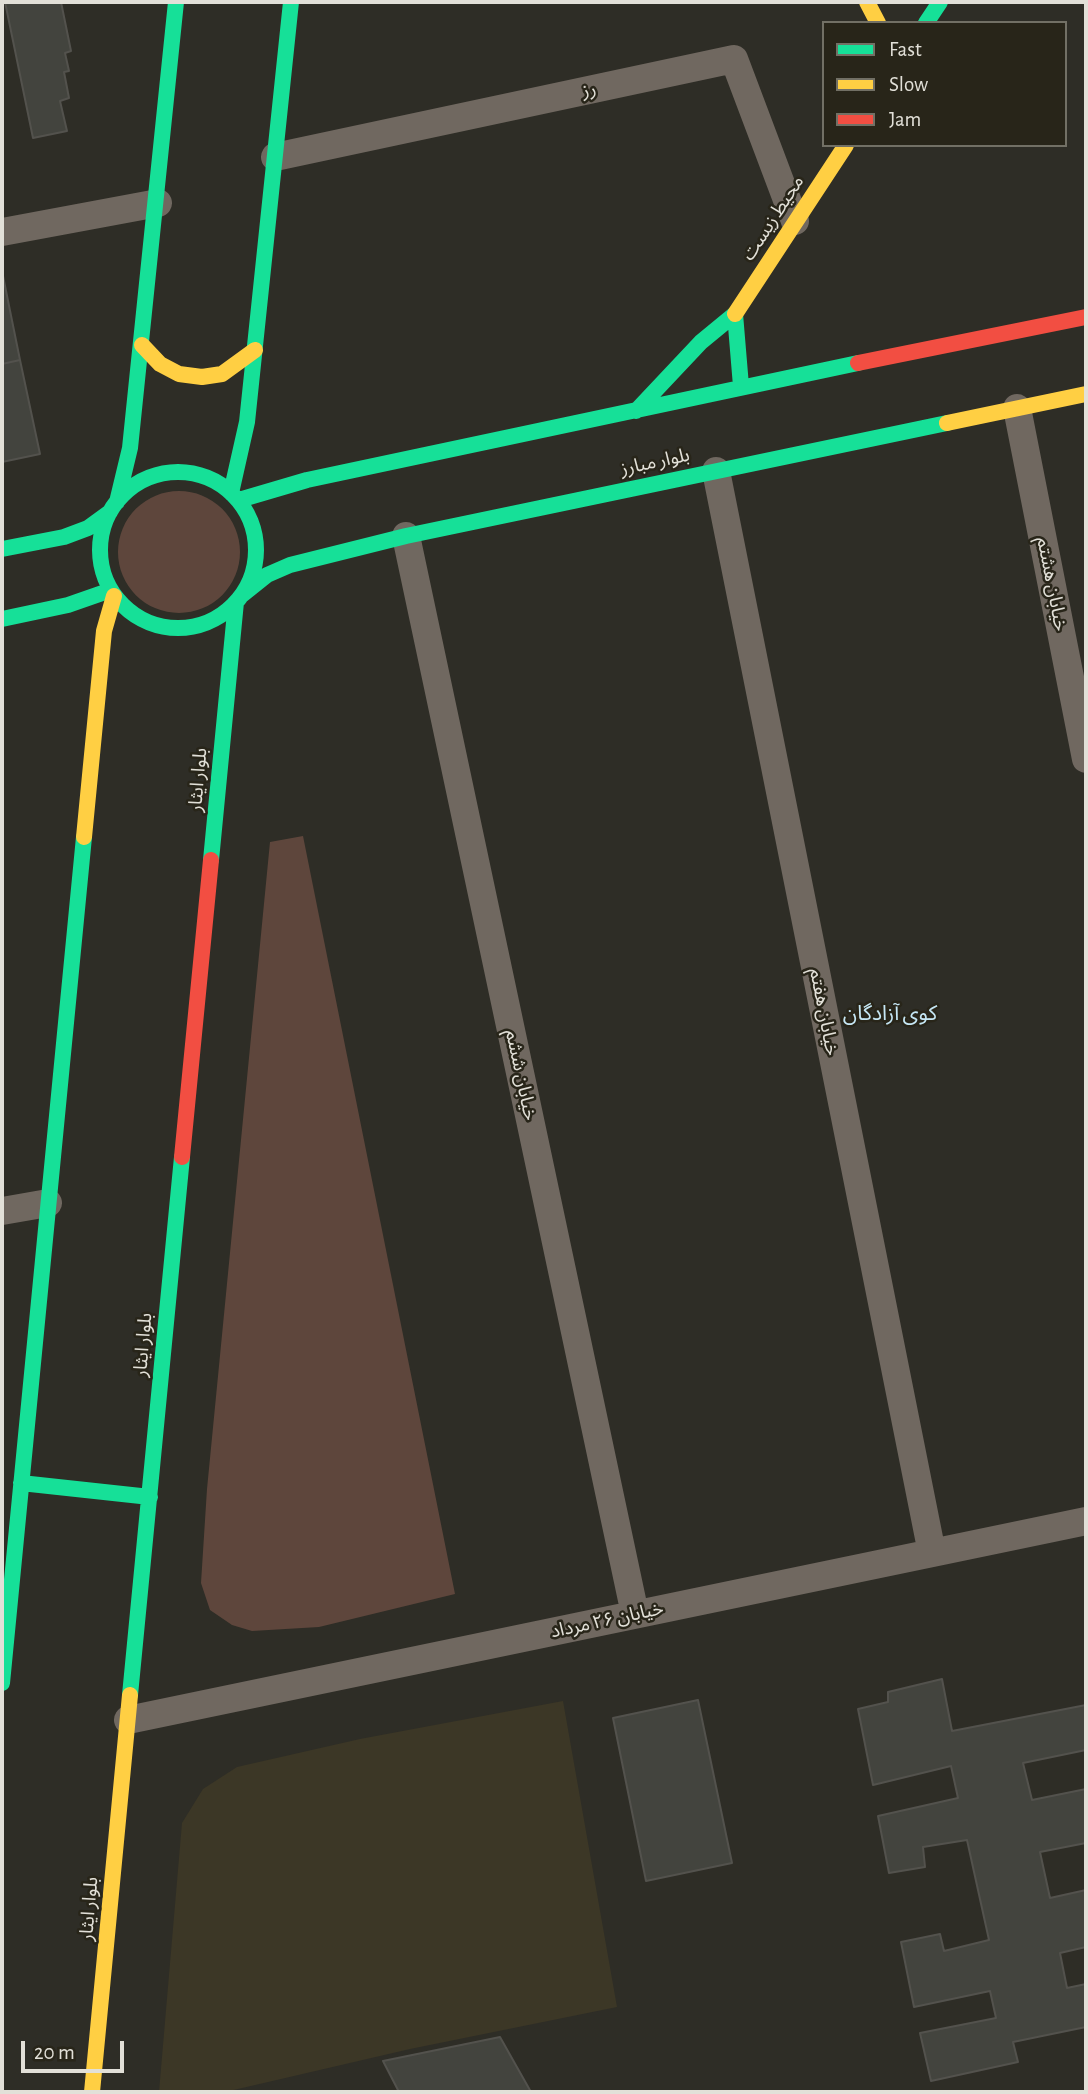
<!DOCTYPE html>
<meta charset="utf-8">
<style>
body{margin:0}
#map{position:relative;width:1088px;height:2094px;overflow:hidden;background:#2e2d26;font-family:"Alegreya Sans",sans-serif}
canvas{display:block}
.frame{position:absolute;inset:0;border:4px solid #e2e0d8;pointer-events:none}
.legend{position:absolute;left:822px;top:21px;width:245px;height:126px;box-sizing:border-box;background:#282519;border:2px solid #727065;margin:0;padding:9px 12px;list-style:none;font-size:21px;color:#e2e0d8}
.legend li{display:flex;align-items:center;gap:14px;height:35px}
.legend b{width:35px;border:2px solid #727065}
.scale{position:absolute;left:21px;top:2041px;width:103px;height:32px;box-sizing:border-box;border:4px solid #e2e0d8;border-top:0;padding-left:9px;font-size:21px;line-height:24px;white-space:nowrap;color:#e2e0d8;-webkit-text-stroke:5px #282519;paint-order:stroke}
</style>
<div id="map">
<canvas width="1088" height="2094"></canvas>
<div class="frame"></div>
<ul class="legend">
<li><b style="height:9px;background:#16e098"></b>Fast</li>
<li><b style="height:9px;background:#ffcf43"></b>Slow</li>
<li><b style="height:9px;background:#f24e42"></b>Jam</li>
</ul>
<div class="scale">20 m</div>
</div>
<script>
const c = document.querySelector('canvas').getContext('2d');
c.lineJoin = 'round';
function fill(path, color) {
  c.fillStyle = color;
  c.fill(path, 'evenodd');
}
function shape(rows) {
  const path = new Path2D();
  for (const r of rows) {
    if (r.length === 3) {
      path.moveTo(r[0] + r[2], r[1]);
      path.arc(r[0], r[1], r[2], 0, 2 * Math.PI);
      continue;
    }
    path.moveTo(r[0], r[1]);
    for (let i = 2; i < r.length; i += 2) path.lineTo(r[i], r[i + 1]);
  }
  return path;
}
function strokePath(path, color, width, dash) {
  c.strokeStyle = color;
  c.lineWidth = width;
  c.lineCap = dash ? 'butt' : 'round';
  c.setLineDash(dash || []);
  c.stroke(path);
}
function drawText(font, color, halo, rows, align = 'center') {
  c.font = font + ' "Alegreya Sans","Noto Sans Arabic",sans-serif';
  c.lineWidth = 5;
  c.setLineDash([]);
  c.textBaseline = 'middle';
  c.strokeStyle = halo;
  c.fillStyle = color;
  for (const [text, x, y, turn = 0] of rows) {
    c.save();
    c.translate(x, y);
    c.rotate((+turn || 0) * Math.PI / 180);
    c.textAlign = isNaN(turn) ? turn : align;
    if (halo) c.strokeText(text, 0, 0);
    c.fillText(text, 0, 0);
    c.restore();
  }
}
const built = shape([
 [563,1701,617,2007,410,2049,225,2092,159,2092,182,1823,203,1789,237,1767,360,1739]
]);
const green = shape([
 [179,552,61],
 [303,836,455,1594,319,1627,252,1631,232,1625,210,1610,201,1583,207,1489,270,842]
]);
const building = shape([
 [5,2,61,2,71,51,65,53,69,71,64,72,69,98,60,101,67,131,33,138,5,2],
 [2,271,20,360,2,364,2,271],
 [20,360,40,454,2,462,2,364,20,360],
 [942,1679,952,1731,1086,1705,1086,1750,1023,1763,1032,1800,1086,1789,1086,1843,1040,1852,1050,1898,1086,1890,1086,1947,1060,1953,1067,1988,1086,1984,1086,2027,1013,2042,1018,2062,931,2081,920,2033,996,2018,990,1991,914,2007,901,1942,940,1934,944,1951,989,1940,967,1840,923,1847,925,1867,889,1873,878,1816,958,1798,951,1766,873,1785,858,1709,888,1702,888,1692,942,1679],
 [698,1700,732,1863,646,1881,613,1718,698,1700],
 [500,2037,531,2092,399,2092,383,2061,500,2037]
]);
const street = shape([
 [275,157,734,59,795,221],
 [2,232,158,203],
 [1017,408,1086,759],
 [716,471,932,1553],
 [406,536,635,1614],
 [2,1211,48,1203],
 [128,1720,1086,1521]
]);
const fast = shape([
 [926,23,940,2],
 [636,411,701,342,735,314,741,386],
 [178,550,78],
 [231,493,247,422,291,2],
 [239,500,307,480,858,363],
 [117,502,130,448,176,2],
 [2,549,64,537,88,528,110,512],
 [242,595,267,575,290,565,406,536,947,423],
 [2,619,68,605,111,590],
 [211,860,236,602],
 [21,1483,150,1497],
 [2,1683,84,837],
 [130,1695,182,1157]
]);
const slow = shape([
 [867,2,878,23],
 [735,314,846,145],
 [142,345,160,364,179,374,202,377,222,374,255,350],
 [947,423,1086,394],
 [84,837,104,631,114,596],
 [92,2092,130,1695]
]);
const jam = shape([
 [858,363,1086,317],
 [182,1157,211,860]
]);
const streetNames = [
 ["رز",589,90,-12],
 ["محیط زیست",773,218,-57],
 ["بلوار مبارز",655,462,-12],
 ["خیابان هشتم",1052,584,79],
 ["بلوار ایثار",198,780,-85],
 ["خیابان هفتم",824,1012,79],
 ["خیابان ششم",521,1075,78],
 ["بلوار ایثار",143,1345,-85],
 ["خیابان ۲۶ مرداد",607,1620,-12],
 ["بلوار ایثار",89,1909,-85]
];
const neighbourhoodNames = [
 ["کوی آزادگان",890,1014]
];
fill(built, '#3c3726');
fill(green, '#5e463c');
fill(building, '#43443e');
strokePath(building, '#53524d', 2);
strokePath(street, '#706860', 28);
strokePath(fast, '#16e098', 16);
strokePath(slow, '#ffcf43', 16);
strokePath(jam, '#f24e42', 16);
drawText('19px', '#e2e0d8', '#282519', streetNames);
drawText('21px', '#c6e7f5', '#282519', neighbourhoodNames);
</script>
